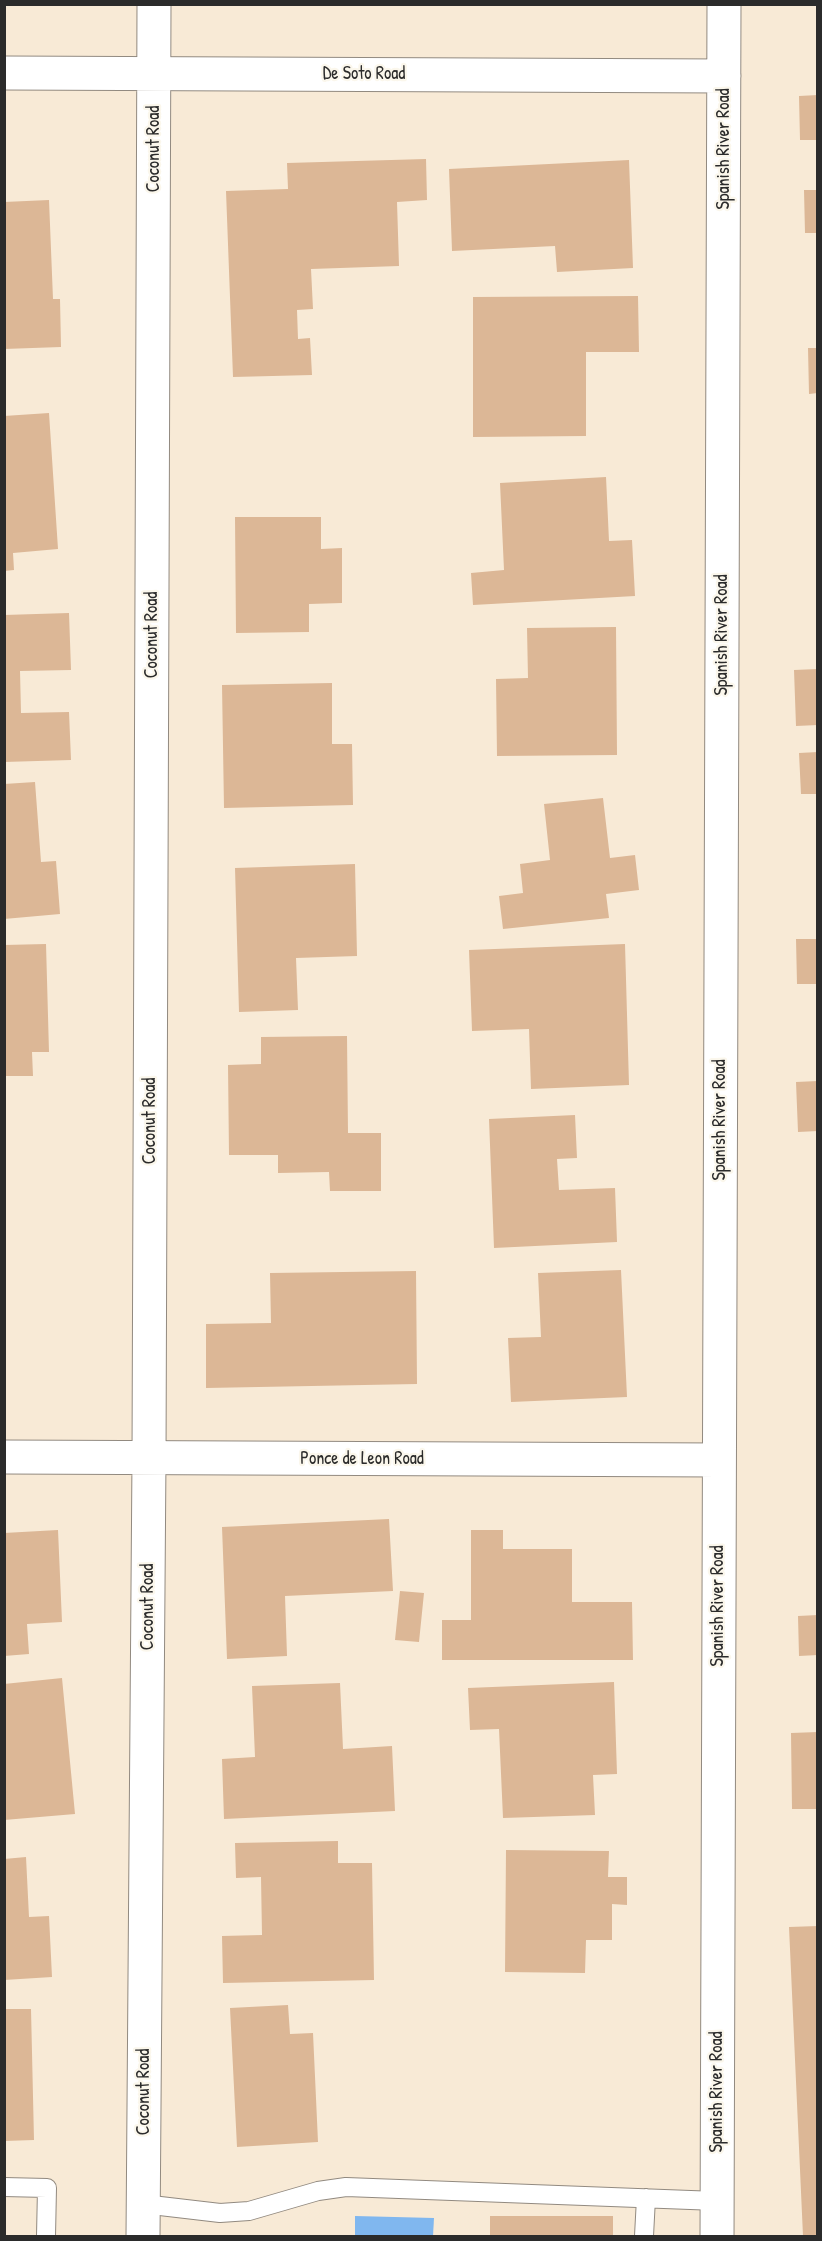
<!DOCTYPE html>
<style>
body{margin:0}
#map{position:relative;width:822px;height:2241px;overflow:hidden;background:#f8ead6;font-family:"Patrick Hand",sans-serif}
canvas{display:block}
.frame{position:absolute;inset:0;border:6px solid #2b2b2b;pointer-events:none}
</style>
<div id="map">
<canvas width="822" height="2241"></canvas>
<div class="frame"></div>
</div>
<script>
const c = document.querySelector('canvas').getContext('2d');
c.lineJoin = 'round';
function fill(path, color) {
  c.fillStyle = color;
  c.fill(path, 'evenodd');
}
function shape(rows) {
  const path = new Path2D();
  for (const r of rows) {
    path.moveTo(r[0], r[1]);
    for (let i = 2; i < r.length; i += 2) path.lineTo(r[i], r[i + 1]);
  }
  return path;
}
function strokePath(path, color, width, dash) {
  c.strokeStyle = color;
  c.lineWidth = width;
  c.lineCap = dash ? 'butt' : 'round';
  c.setLineDash(dash || []);
  c.stroke(path);
}
function drawText(font, color, halo, rows, align = 'center') {
  c.font = font + ' "Patrick Hand",sans-serif';
  c.lineWidth = 4.5;
  c.setLineDash([]);
  c.textBaseline = 'middle';
  c.strokeStyle = halo;
  c.fillStyle = color;
  for (const [text, x, y, turn = 0] of rows) {
    c.save();
    c.translate(x, y);
    c.rotate((+turn || 0) * Math.PI / 180);
    c.textAlign = isNaN(turn) ? turn : align;
    if (halo) c.strokeText(text, 0, 0);
    c.fillText(text, 0, 0);
    c.restore();
  }
}
const water = shape([
 [355,2216,434,2218,433,2236,355,2236]
]);
const building = shape([
 [818,95,818,140,800,140,799,96],
 [426,159,427,200,397,202,399,266,311,269,313,309,297,310,298,339,310,338,312,375,233,377,226,191,288,189,287,163],
 [629,160,633,268,557,272,555,246,452,251,449,169],
 [804,190,818,190,818,233,805,233],
 [49,200,53,299,60,299,61,347,4,349,4,202],
 [638,296,639,352,586,352,586,436,473,437,473,297],
 [808,348,818,348,818,393,809,394],
 [49,413,58,549,13,553,14,570,4,571,4,416],
 [606,477,609,541,632,540,635,596,473,605,471,573,504,570,500,483],
 [235,517,321,517,321,549,342,548,342,603,309,604,309,632,236,633],
 [69,613,71,670,20,671,21,713,69,712,71,760,4,762,4,615],
 [616,627,617,755,497,756,496,679,528,678,527,628],
 [818,669,818,725,796,726,794,670],
 [332,683,332,744,352,744,353,805,224,808,222,685],
 [818,752,818,794,801,794,799,753],
 [35,782,41,862,56,861,60,914,4,919,4,784],
 [603,798,610,858,635,855,639,890,606,894,609,918,503,929,499,896,523,893,520,864,550,860,544,804],
 [355,864,357,956,296,958,298,1010,239,1012,235,868],
 [796,939,818,939,818,984,797,984],
 [46,944,49,1052,32,1052,33,1076,4,1076,4,945],
 [625,944,629,1085,531,1089,529,1029,472,1031,469,950],
 [347,1036,348,1133,381,1133,381,1191,330,1191,329,1172,278,1173,278,1155,229,1155,228,1065,261,1064,261,1037],
 [818,1081,818,1131,798,1132,796,1082],
 [575,1115,577,1158,557,1159,559,1190,615,1188,617,1242,494,1248,489,1119],
 [621,1270,627,1397,511,1402,508,1338,541,1337,538,1273],
 [416,1271,417,1384,206,1388,206,1324,271,1323,270,1273],
 [389,1519,393,1591,285,1596,287,1656,227,1659,222,1527],
 [58,1530,62,1622,27,1624,29,1654,4,1656,4,1533],
 [471,1530,503,1530,503,1549,572,1549,572,1602,632,1602,633,1660,442,1660,442,1620,471,1620],
 [400,1591,424,1593,419,1642,395,1640],
 [818,1615,818,1655,799,1656,798,1616],
 [62,1678,75,1814,4,1820,4,1684],
 [614,1682,617,1774,593,1775,595,1815,503,1818,499,1729,470,1730,468,1688],
 [340,1683,343,1749,392,1746,395,1811,224,1819,222,1759,255,1757,252,1686],
 [818,1732,818,1809,792,1809,791,1733],
 [338,1841,338,1863,372,1863,374,1980,223,1983,222,1936,262,1935,261,1877,236,1878,235,1843],
 [506,1850,609,1851,608,1877,627,1877,627,1905,612,1904,612,1940,586,1940,585,1973,505,1972],
 [26,1857,29,1917,49,1916,52,1977,4,1980,4,1859],
 [818,1926,818,2236,803,2236,789,1927],
 [288,2005,290,2034,313,2033,318,2142,237,2147,230,2008],
 [4,2009,31,2009,34,2140,4,2141],
 [490,2216,613,2216,613,2236,490,2236]
]);
const service = shape([
 [4,2187,47,2188,46,2236],
 [143,2204,220,2213,249,2211,318,2191,346,2187,717,2201],
 [644,2236,646,2198]
]);
const minor = shape([
 [4,73,724,76],
 [4,1457,719,1460],
 [143,2236,149,1458,154,4],
 [717,2236,724,4]
]);
const streetNames = [
 ["De Soto Road",364,74],
 ["Coconut Road",154,149,-90],
 ["Spanish River Road",724,149,-90],
 ["Coconut Road",152,635,-90],
 ["Spanish River Road",722,635,-90],
 ["Spanish River Road",720,1120,-90],
 ["Coconut Road",150,1121,-90],
 ["Ponce de Leon Road",362,1459],
 ["Spanish River Road",718,1606,-90],
 ["Coconut Road",148,1607,-90],
 ["Coconut Road",144,2092,-90],
 ["Spanish River Road",717,2092,-90]
];
fill(water, '#80b7ef');
fill(building, '#dcb796');
strokePath(service, '#928a80', 20);
strokePath(minor, '#928a80', 35);
strokePath(service, '#fff', 18);
strokePath(minor, '#fff', 33);
drawText('18px', '#2b2b2b', '#fbf7ec', streetNames);
</script>
